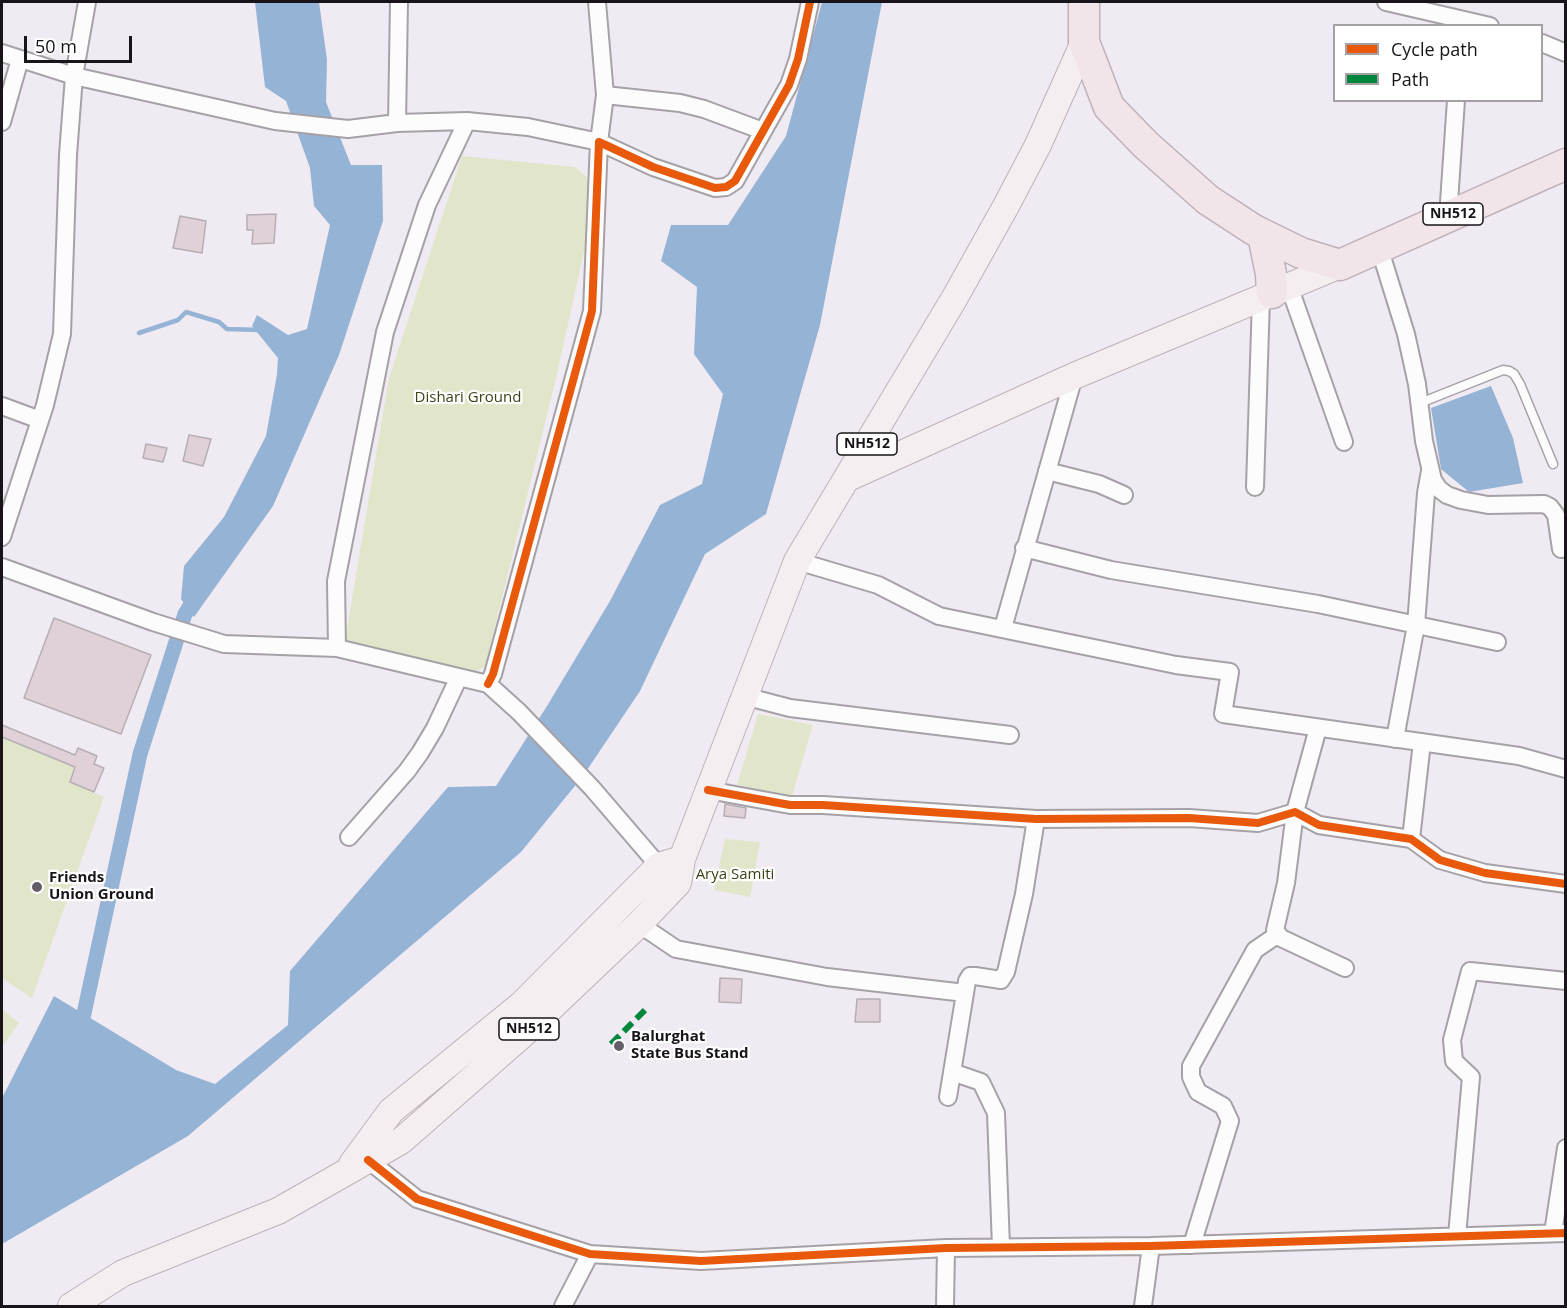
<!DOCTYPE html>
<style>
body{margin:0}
#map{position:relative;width:1567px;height:1308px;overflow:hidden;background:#f0eaf2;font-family:"Open Sans",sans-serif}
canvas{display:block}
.frame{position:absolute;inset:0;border:3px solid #18141a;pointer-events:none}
.legend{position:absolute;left:1333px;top:24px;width:210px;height:78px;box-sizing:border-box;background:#fff;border:2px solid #a3a1a3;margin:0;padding:8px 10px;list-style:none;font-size:18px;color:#18141a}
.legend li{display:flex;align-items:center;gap:12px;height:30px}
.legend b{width:30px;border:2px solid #a3a1a3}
.scale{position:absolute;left:24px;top:36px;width:108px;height:27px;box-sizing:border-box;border:3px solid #18141a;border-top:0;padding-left:8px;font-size:18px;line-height:21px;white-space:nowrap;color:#18141a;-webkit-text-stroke:4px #fff;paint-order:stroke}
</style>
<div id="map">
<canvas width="1567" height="1308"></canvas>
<div class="frame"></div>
<ul class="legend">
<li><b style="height:8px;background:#e8590c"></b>Cycle path</li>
<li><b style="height:8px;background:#00873e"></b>Path</li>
</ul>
<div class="scale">50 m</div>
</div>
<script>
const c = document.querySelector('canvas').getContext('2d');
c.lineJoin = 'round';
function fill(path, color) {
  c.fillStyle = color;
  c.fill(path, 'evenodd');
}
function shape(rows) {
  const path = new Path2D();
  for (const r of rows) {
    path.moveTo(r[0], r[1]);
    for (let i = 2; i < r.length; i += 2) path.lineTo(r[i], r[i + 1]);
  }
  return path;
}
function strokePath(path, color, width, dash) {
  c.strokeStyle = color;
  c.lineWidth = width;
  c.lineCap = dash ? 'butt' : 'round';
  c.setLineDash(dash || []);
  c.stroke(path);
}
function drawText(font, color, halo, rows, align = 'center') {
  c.font = font + ' "Open Sans",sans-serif';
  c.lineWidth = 4.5;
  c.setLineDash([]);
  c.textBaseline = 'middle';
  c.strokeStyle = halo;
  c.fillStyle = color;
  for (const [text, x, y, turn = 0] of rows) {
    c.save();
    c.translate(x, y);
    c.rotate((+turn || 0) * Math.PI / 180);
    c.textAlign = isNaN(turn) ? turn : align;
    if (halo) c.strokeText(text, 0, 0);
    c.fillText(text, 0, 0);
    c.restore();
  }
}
const green = shape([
 [462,156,575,167,598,187,558,370,485,667,464,675,344,647,389,378],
 [758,714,813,725,792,796,737,785],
 [2,737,75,767,70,782,104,797,32,998,2,978],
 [725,839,760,842,750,897,714,890],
 [2,1009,19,1023,2,1047]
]);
const water = shape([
 [255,2,319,2,327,60,326,102,351,165,382,165,383,221,339,355,273,506,194,617,181,599,184,566,224,517,266,436,277,374,278,358,252,326,257,315,288,335,307,329,330,225,314,206,310,168,286,101,265,87],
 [822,2,882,2,820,325,766,514,705,554,640,691,583,776,521,852,188,1136,2,1244,2,1098,54,996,176,1070,215,1084,288,1025,290,971,448,787,496,786,547,706,610,601,660,505,702,484,723,394,694,354,697,287,661,261,671,225,728,225,786,136],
 [1491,386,1513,438,1523,483,1469,492,1441,469,1431,408]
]);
const stream = shape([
 [139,333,178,320,186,312,219,322,227,329,259,330]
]);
const canal = shape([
 [80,1032,140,754,185,614,198,593]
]);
const building = shape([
 [276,214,274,243,252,244,253,230,247,230,247,215,276,214],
 [180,216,206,221,202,253,173,248,180,216],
 [189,435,211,439,203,466,183,461,189,435],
 [146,444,167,448,163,462,143,458,146,444],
 [54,618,151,655,121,734,24,698,54,618],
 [2,725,75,755,78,748,97,756,94,764,104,768,94,792,70,782,75,767,2,737,2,725],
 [725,804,746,808,745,818,724,816,725,804],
 [720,978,742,979,741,1003,719,1002,720,978],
 [857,999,880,999,880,1022,855,1022,857,999]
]);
const lane = shape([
 [1420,403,1503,370,1509,371,1514,374,1520,384,1553,464]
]);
const street = shape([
 [1386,2,1490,26],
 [1542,43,1566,53],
 [2,53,74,76,275,121,348,129,397,123,467,121,528,127,599,142,605,95,597,2],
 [605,95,680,103,704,109,763,131],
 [2,122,20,59],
 [397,123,399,2],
 [1448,217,1456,100],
 [1379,247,1406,334,1417,384,1424,441,1433,480,1439,489,1447,495,1461,500,1488,505,1544,504,1550,507,1556,515,1561,549],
 [1289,286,1344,442],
 [2,406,40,420],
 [1047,471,1099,484,1124,495],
 [1255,487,1261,298],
 [2,537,45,405,62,334,68,155,74,76,87,2],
 [1024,548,1111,570,1318,604,1497,642],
 [797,561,878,585,939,616,1176,665,1230,672,1223,714,1519,756,1566,769],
 [2,567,153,622,224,644,337,648,488,684,519,712,592,788,659,866],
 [1003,628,1074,376],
 [337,648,336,581,385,332,427,205,467,121],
 [488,684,493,674,592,311,599,142,653,167,715,188,726,187,735,181,789,85,798,59,810,2],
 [744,696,790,708,1010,735],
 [1318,728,1295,812,1286,883,1275,930,1281,938,1345,968],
 [1395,739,1416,625,1426,493,1430,471],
 [708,790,790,805,823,805,1036,819,1189,818,1258,823,1295,812,1319,825,1411,839,1440,860,1485,873,1566,884],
 [349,837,407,771,420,753,435,728,459,677],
 [1411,839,1422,742],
 [639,924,676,949,827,977,965,993],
 [952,1072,981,1082,996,1113,1001,1247],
 [948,1097,967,981,970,976,975,976,1001,980,1006,972,1024,894,1036,819],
 [368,1160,417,1199,590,1254,701,1261,946,1248,1151,1246,1566,1233],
 [1553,1233,1566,1148],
 [1457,1236,1471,1077,1454,1061,1452,1040,1470,971,1566,981],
 [1192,1245,1230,1121,1223,1106,1198,1092,1191,1077,1191,1066,1255,950,1277,935],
 [563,1306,590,1254],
 [945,1306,946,1248],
 [1143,1306,1151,1246]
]);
const primary = shape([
 [846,479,1074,376,1340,265],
 [352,1164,391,1111,522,1004,659,866,682,859],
 [71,1306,123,1273,278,1211,401,1141,521,1036,639,924,678,883,682,859,797,561,954,299,1006,206,1038,145,1084,42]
]);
const highway = shape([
 [1084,2,1084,42,1109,107,1146,145,1208,200,1254,230,1301,253,1340,265,1566,164],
 [1263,235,1271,274,1272,293]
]);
const quiet = shape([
 [611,1044,648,1007]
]);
const cycleway = shape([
 [488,684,493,674,592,311,599,142,653,167,715,188,726,187,735,181,789,85,798,59,810,2],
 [708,790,790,805,823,805,1036,819,1189,818,1258,823,1295,812,1319,825,1411,839,1440,860,1485,873,1566,884],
 [368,1160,417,1199,590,1254,701,1261,946,1248,1151,1246,1566,1233]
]);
const markers = [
 [37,887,6,"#645f66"],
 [619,1046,6,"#645f66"]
];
const shields = [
 [1453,214,60],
 [867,444,60],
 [529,1029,60]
];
const shieldNames = [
 ["NH512",1453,214],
 ["NH512",867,444],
 ["NH512",529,1029]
];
const parkNames = [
 ["Dishari Ground",468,398],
 ["Arya Samiti",735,875]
];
const poiNames = [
 ["Friends",49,878],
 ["Union Ground",49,895],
 ["Balurghat",631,1037],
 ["State Bus Stand",631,1054]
];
fill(green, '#e1e6cb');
fill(water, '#95b3d5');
strokePath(stream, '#95b3d5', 4.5);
strokePath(canal, '#95b3d5', 15);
fill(building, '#e0d0d8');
strokePath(building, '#b5afb4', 1.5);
strokePath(lane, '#a6a1a7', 11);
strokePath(street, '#a6a1a7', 20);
strokePath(primary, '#beb1b8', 28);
strokePath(highway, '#beb1b8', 33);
strokePath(lane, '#fdfcfd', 8);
strokePath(street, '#fdfcfd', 16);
strokePath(primary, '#f5eef1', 26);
strokePath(highway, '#f1e5ea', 30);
strokePath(quiet, '#00873e', 6, [12, 6]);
strokePath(cycleway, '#e8590c', 8);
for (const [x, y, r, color] of markers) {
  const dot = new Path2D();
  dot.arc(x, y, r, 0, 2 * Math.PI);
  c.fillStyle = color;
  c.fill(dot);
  strokePath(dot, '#fff', 2);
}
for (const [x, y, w] of shields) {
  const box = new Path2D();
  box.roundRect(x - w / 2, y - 11, w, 22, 4.5);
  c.fillStyle = '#fff';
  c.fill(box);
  strokePath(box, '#18141a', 1.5);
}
drawText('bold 14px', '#18141a', null, shieldNames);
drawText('15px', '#3a4315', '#fff', parkNames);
drawText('bold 15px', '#18141a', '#fff', poiNames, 'left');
</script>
